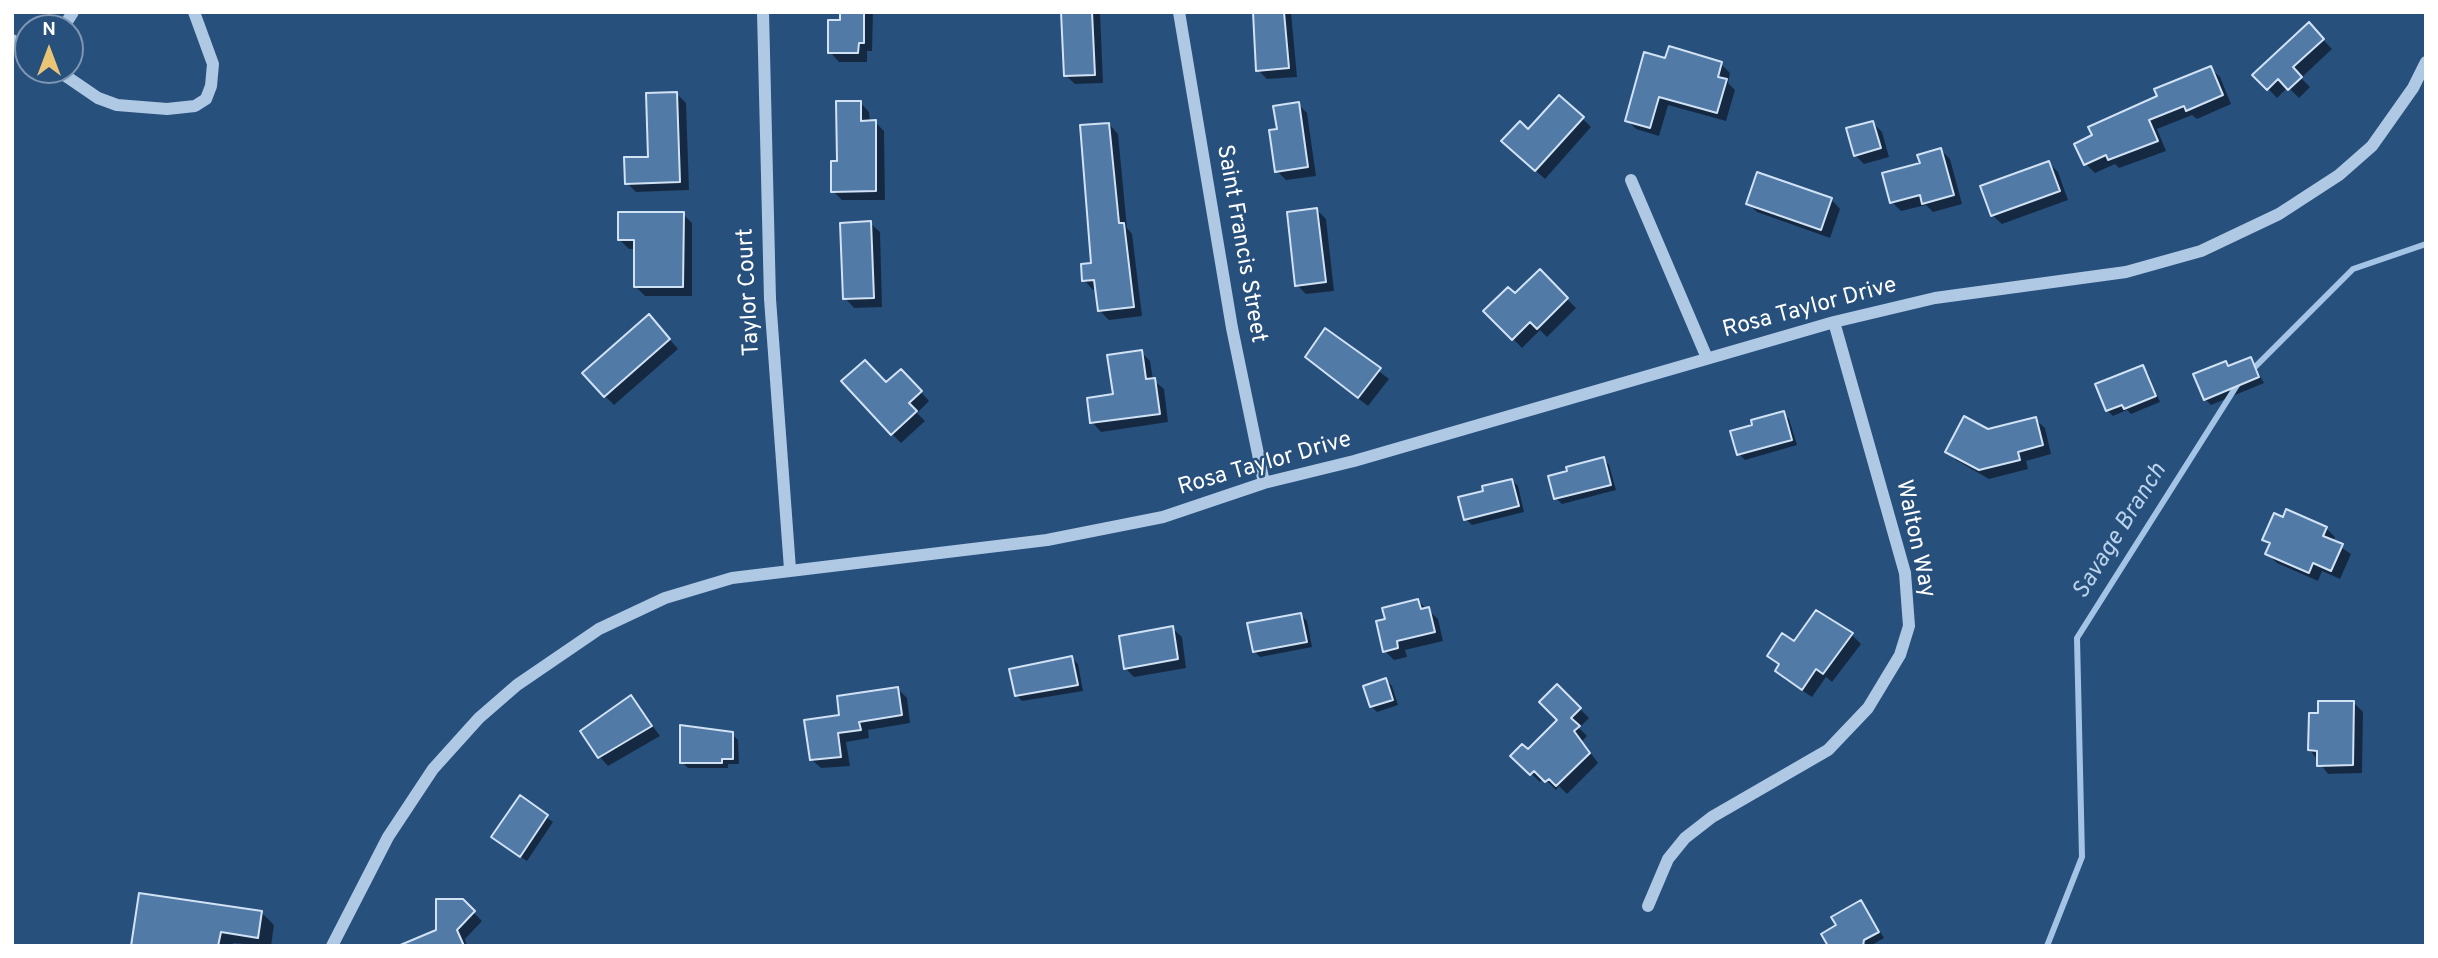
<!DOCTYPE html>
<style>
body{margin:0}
#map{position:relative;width:2438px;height:958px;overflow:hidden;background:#28507d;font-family:Overpass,sans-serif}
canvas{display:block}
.frame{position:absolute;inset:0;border:14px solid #fff;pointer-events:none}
.north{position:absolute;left:14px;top:14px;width:70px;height:70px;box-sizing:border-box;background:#28507d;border:2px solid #7e96b1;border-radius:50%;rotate:0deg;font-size:19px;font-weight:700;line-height:28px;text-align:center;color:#fff}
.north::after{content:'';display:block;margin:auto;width:24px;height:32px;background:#ebc576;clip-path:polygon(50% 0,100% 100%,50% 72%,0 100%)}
</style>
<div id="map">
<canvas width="2438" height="958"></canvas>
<div class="frame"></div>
<div class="north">N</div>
</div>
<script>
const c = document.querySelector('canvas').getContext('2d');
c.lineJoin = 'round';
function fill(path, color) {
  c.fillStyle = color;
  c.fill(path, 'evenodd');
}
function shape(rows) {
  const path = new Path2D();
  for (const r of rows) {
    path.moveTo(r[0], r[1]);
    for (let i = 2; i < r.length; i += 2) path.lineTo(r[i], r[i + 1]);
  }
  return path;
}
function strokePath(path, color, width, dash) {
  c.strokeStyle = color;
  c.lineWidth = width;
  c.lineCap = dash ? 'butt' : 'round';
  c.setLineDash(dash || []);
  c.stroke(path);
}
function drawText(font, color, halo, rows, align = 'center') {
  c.font = font + ' Overpass,sans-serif';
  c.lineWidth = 5;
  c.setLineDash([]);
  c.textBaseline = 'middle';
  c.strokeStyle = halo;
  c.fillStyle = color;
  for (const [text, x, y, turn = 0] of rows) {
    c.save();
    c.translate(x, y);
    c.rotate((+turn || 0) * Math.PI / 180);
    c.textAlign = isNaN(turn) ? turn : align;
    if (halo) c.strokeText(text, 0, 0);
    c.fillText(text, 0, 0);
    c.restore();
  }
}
const shadow = shape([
 [841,12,873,12,872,51,867,51,867,62,839,62,830,52,841,22],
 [1063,12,1100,12,1103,83,1075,84,1065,75],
 [1254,12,1291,12,1297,77,1267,79,1258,70],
 [2309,25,2332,49,2301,78,2310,87,2299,98,2288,87,2277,98,2255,75],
 [1666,61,1721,64,1730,73,1728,83,1735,90,1726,121,1668,105,1659,136,1636,129,1627,120],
 [2210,68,2220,77,2231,104,2197,119,2192,115,2157,129,2166,151,2119,168,2115,164,2095,173,2086,164,2094,136],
 [676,93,686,103,689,190,636,192,627,183,650,158],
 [860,102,869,112,870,122,875,122,884,131,885,200,842,200,833,191,838,163],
 [1298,104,1307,113,1316,176,1286,180,1277,171,1279,130],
 [1582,118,1591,127,1545,179,1513,150,1528,131],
 [1873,123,1882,132,1889,157,1864,164,1855,155],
 [1109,124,1118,134,1127,228,1132,234,1142,316,1109,320,1100,311,1097,289,1093,290,1084,280,1093,265],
 [1941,150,1950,159,1962,204,1933,212,1926,205,1901,211,1892,202,1922,164],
 [2049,163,2058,172,2068,200,2002,224,1992,215],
 [1831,199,1840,209,1830,238,1757,212,1748,203],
 [1317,210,1326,219,1334,291,1306,294,1297,285],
 [683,214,692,223,692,296,645,296,636,287,636,249,629,249,619,239],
 [870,223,880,232,882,307,854,308,845,298],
 [1540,272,1576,308,1547,337,1540,330,1522,348,1486,311,1515,296],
 [658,326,678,349,614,405,605,396],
 [1326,331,1389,379,1368,406,1316,366],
 [1141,352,1150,361,1153,380,1164,389,1168,422,1101,432,1092,422,1115,396],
 [2250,359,2264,383,2211,405,2205,399,2225,363,2230,367],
 [2142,367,2148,373,2160,402,2131,414,2127,410,2113,416,2107,410],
 [910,380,929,401,917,413,925,421,901,443,892,434,886,384],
 [1783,413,1789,419,1797,445,1745,460,1739,454,1754,426],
 [2035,419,2045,428,2051,454,2026,461,2028,469,1989,479,1956,460,1947,451,1987,431],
 [1604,459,1609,465,1616,490,1562,504,1556,498],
 [1512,480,1518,486,1524,512,1472,525,1466,519,1485,492],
 [2326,528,2335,537,2333,542,2351,554,2340,579,2322,571,2318,581,2277,563,2267,554,2271,546,2264,540],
 [1418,601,1438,619,1443,641,1405,650,1407,657,1394,660,1385,651,1387,621],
 [1301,615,1307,621,1312,647,1260,657,1254,651],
 [1172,628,1182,637,1186,668,1134,677,1125,668],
 [1852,635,1861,644,1832,682,1826,677,1812,697,1786,680,1777,671,1780,666,1770,656,1795,644],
 [1072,658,1078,664,1083,691,1022,701,1016,695],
 [1386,680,1392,686,1398,705,1377,712,1371,706],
 [1557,686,1589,718,1579,728,1587,736,1582,741,1598,763,1567,794,1559,786,1556,790,1544,778,1540,782,1513,756,1528,751,1559,720],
 [898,689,907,698,910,723,868,730,869,738,846,742,850,766,821,768,811,759,841,717],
 [631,697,660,736,608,766,599,756],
 [2354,703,2363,712,2362,773,2328,774,2310,750,2319,715],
 [682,727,732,734,738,740,739,764,728,764,728,768,688,768,682,762],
 [520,798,553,822,527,861,499,842],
 [462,901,482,921,465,939,467,946,406,946,438,931],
 [1861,902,1884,938,1870,946,1830,946,1838,926],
 [262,913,274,925,271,946,233,943,232,946,133,946]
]);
const stream = shape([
 [2250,372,2353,269,2426,244],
 [2047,946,2082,857,2077,638,2239,382]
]);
const building = shape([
 [840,12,864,12,864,43,859,43,858,53,828,53,828,20,840,20,840,12],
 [1061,12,1092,12,1095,75,1064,76,1061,12],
 [1253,12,1284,12,1289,68,1256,71,1253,12],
 [2309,22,2324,39,2293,67,2302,77,2288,90,2278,79,2267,90,2252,75,2309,22],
 [1669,46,1722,62,1718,77,1727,79,1717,113,1659,97,1650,128,1625,121,1644,52,1665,58,1669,46],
 [2211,66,2223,95,2186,111,2184,106,2149,120,2158,141,2108,160,2106,155,2084,165,2074,144,2092,135,2088,127,2157,96,2154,89,2211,66],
 [677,92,680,182,625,184,624,157,648,157,646,93,677,92],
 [1559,95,1584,117,1535,171,1501,141,1520,121,1528,129,1559,95],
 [836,101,861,101,861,121,876,120,876,191,831,192,831,161,837,161,836,101],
 [1299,102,1308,167,1275,172,1269,130,1277,129,1273,106,1299,102],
 [1873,121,1881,148,1854,156,1846,128,1873,121],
 [1109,123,1119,223,1124,223,1134,307,1098,311,1094,280,1082,281,1081,264,1091,263,1080,125,1109,123],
 [1941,148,1954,195,1922,204,1920,195,1890,203,1882,173,1920,163,1917,155,1941,148],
 [2049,161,2060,191,1991,216,1980,186,2049,161],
 [1757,172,1832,198,1821,230,1746,204,1757,172],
 [1317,208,1326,282,1295,286,1287,212,1317,208],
 [618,212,684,212,683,287,634,287,634,240,618,240,618,212],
 [871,221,874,298,843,299,840,223,871,221],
 [1540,269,1568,298,1537,329,1530,322,1512,340,1483,311,1508,287,1515,293,1540,269],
 [649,314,670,339,604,397,582,373,649,314],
 [1325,328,1381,368,1358,398,1305,357,1325,328],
 [1142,350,1146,379,1155,378,1160,414,1090,423,1087,398,1113,394,1107,355,1142,350],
 [2251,357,2259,377,2204,400,2193,374,2226,361,2228,366,2251,357],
 [865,360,886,382,901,369,922,391,909,403,917,411,891,435,841,381,865,360],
 [2143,365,2156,396,2124,409,2122,405,2106,411,2095,384,2143,365],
 [1784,411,1792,440,1737,455,1730,431,1752,425,1751,420,1784,411],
 [1964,416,1988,429,2036,417,2043,445,2018,452,2020,460,1979,470,1945,452,1964,416],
 [1604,457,1611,485,1554,499,1548,476,1567,471,1566,467,1604,457],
 [1512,479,1519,506,1464,520,1458,497,1483,491,1482,486,1512,479],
 [2286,509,2327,527,2323,536,2343,544,2331,571,2313,563,2309,573,2265,554,2270,543,2262,540,2274,513,2283,517,2286,509],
 [1418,599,1421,609,1429,607,1435,632,1397,641,1398,648,1383,652,1376,621,1385,619,1382,608,1418,599],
 [1816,610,1853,633,1823,674,1816,669,1802,690,1775,671,1779,664,1767,656,1782,633,1794,641,1816,610],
 [1301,613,1307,642,1253,652,1247,623,1301,613],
 [1173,626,1178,659,1124,669,1119,636,1173,626],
 [1072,656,1078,685,1015,696,1009,669,1072,656],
 [1386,678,1393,700,1370,707,1363,686,1386,678],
 [1557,684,1581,708,1571,718,1580,726,1574,731,1590,753,1556,786,1549,779,1545,782,1534,771,1530,775,1510,756,1522,744,1528,749,1557,720,1539,702,1557,684],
 [898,687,902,715,859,722,861,730,838,733,841,757,810,760,804,720,839,715,837,696,898,687],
 [631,695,652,726,598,758,580,731,631,695],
 [2318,701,2354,701,2353,765,2317,766,2317,751,2308,750,2309,713,2318,713,2318,701],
 [680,725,733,732,733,759,722,759,722,763,680,763,680,725],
 [520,795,548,815,520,857,491,837,520,795],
 [139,893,262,911,258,938,221,932,218,946,131,946,139,893],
 [436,899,463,899,475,911,457,930,464,946,398,946,436,930,436,899],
 [1861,900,1879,932,1864,940,1863,946,1828,946,1821,934,1836,925,1831,917,1861,900]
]);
const minor = shape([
 [763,12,770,299,790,569],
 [1179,12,1232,328,1264,483],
 [63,28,73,12],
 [12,40,19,44,28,43],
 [57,70,98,98,117,105,167,109,195,106,206,99,211,86,213,64,194,12],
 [1631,180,1707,358],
 [1648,906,1668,859,1685,838,1712,817,1828,750,1868,708,1900,655,1909,626,1905,573,1834,322],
 [332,946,388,837,433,769,479,718,517,685,599,629,665,598,732,578,1047,540,1163,517,1264,483,1354,461,1834,322,1935,298,2126,272,2201,251,2279,214,2339,175,2372,146,2413,88,2426,62]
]);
const streetNames = [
 ["Saint Francis Street",1240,244,80],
 ["Taylor Court",750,292,-93],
 ["Rosa Taylor Drive",1810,309,-15],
 ["Rosa Taylor Drive",1265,465,-16],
 ["Walton Way",1914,539,78]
];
const waterNames = [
 ["Savage Branch",2121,532,-58]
];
fill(shadow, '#0007');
strokePath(stream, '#a3c4e5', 6);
fill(building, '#517aa6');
strokePath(building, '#d1e2f4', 2);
strokePath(minor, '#afc9e4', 12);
drawText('23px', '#fff', '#28507d', streetNames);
drawText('italic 24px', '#bad3ec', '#28507d', waterNames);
</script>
